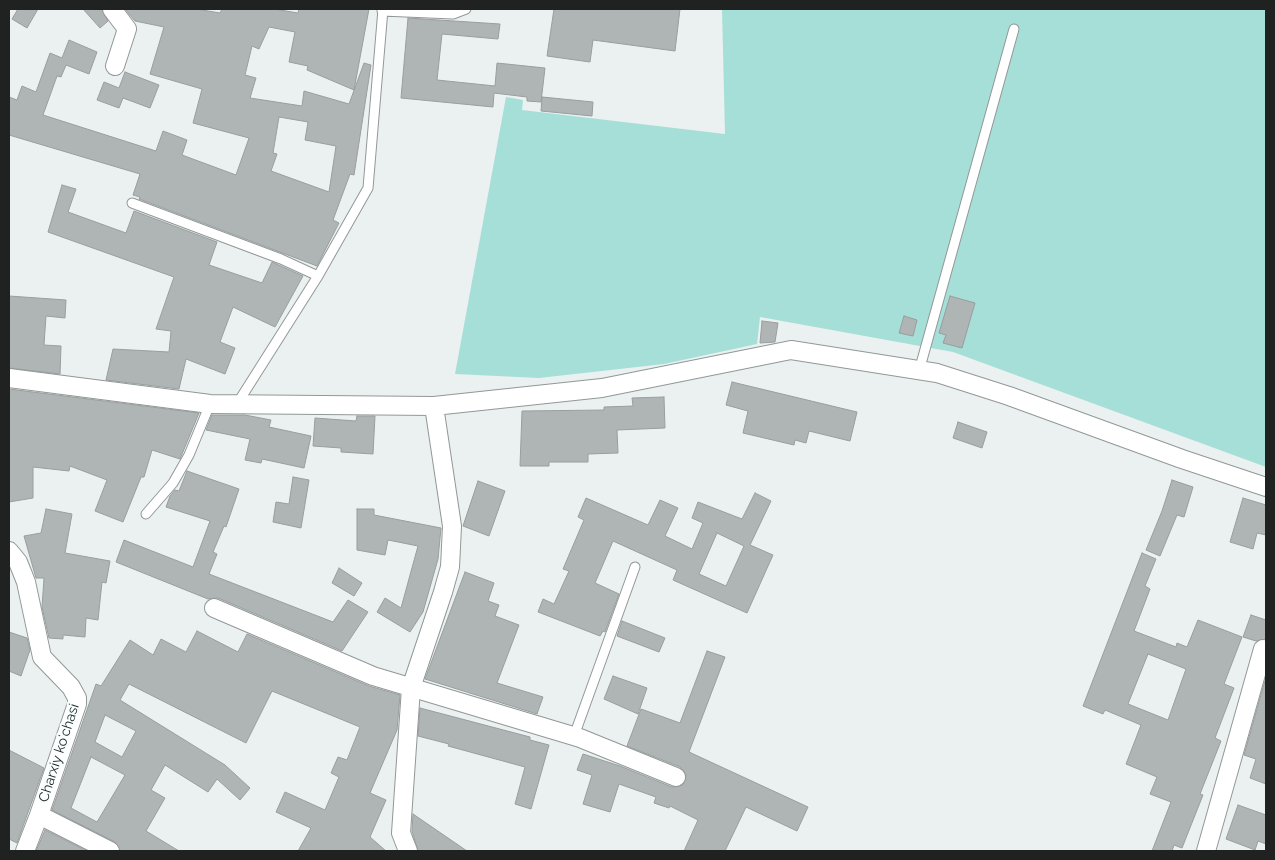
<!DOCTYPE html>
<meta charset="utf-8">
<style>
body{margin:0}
#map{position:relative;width:1275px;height:860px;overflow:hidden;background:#ebf1f1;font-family:Raleway,sans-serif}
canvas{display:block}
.frame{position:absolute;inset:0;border:10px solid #1f2221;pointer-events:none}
</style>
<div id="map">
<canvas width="1275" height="860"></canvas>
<div class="frame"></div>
</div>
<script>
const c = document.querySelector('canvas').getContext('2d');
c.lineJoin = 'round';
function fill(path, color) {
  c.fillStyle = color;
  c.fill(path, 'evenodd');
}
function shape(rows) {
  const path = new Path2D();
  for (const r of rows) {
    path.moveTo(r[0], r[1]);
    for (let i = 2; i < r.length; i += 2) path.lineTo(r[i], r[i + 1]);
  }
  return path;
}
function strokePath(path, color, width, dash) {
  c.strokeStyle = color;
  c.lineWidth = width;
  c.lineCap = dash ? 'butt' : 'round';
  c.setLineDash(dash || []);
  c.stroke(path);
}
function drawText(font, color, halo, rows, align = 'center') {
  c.font = font + ' Raleway,sans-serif';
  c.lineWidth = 4;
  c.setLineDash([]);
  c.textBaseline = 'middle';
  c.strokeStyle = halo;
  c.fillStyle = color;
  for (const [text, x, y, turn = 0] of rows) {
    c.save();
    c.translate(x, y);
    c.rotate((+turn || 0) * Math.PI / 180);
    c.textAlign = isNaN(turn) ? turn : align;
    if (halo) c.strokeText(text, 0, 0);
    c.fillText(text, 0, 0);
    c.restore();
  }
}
const green = shape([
 [722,9,1266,9,1266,467,953,352,760,317,757,344,664,364,539,378,455,374,506,97,523,100,522,110,725,134]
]);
const building = shape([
 [18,9,38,9,27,28,12,19,18,9],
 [83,9,102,9,108,21,100,28,83,9],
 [125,9,196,9,220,13,222,9,274,9,298,13,299,9,369,9,354,90,307,70,308,66,289,62,295,32,269,27,259,49,252,46,245,75,256,78,250,98,302,106,304,91,349,104,364,63,371,65,354,175,350,174,333,220,339,223,317,266,139,199,140,197,133,195,140,174,9,135,9,97,17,100,22,86,36,92,50,53,62,58,69,40,97,52,89,74,66,65,61,77,57,76,43,115,156,151,163,131,187,140,182,155,236,175,249,138,193,123,202,89,150,74,164,27,135,21,125,9],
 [279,117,308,122,305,140,336,146,329,192,271,171,277,154,273,153,279,117],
 [554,9,680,9,675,51,593,40,590,62,547,56,554,9],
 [408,18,500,24,498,39,442,34,437,80,495,86,497,63,545,68,541,102,527,101,527,97,494,93,493,107,401,98,408,18],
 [125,72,159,85,150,108,123,98,119,108,97,100,104,82,119,88,125,72],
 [542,97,593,102,592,116,541,111,542,97],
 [62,185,76,189,68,212,126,233,134,211,217,242,209,265,262,283,272,262,303,276,275,327,233,307,220,342,235,348,225,374,186,359,179,389,106,380,113,349,169,352,171,331,156,329,174,277,48,232,62,185],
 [9,296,66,300,65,318,46,316,44,345,61,346,60,374,9,368,9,296],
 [950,296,975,303,962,348,943,343,946,335,939,333,950,296],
 [904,316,917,320,913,336,899,333,904,316],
 [762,321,778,323,775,342,760,343,762,321],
 [732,382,857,412,850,441,809,431,806,443,795,440,794,445,743,433,748,411,726,405,732,382],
 [9,389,199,413,180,459,152,450,144,477,141,477,123,522,95,511,107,480,70,466,69,471,33,467,33,498,9,502,9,389],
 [664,397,665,428,617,430,618,453,588,454,588,462,549,462,549,466,520,466,522,411,604,410,604,407,633,406,632,398,664,397],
 [212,415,245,415,271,420,269,427,311,436,304,468,262,459,261,463,245,460,250,439,206,430,212,415],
 [357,416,375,416,373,454,341,452,341,448,313,446,315,418,356,421,357,416],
 [958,422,987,432,982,448,953,438,958,422],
 [187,471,239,489,226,527,224,526,213,552,217,554,209,574,333,622,348,600,368,612,342,651,218,598,208,599,116,562,124,540,193,567,210,521,166,507,170,496,175,490,179,491,187,471],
 [293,477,309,480,301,528,273,522,276,502,289,504,293,477],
 [1172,480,1193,487,1184,517,1177,515,1160,556,1146,550,1162,511,1172,480],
 [478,481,505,491,489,536,463,526,478,481],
 [755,493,771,501,750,545,773,555,747,613,673,580,677,570,613,541,595,583,619,594,605,632,603,631,600,636,538,612,543,599,554,604,569,571,563,569,584,520,578,517,586,498,648,525,660,500,678,508,665,536,692,549,703,523,692,518,698,502,742,519,755,493],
 [717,533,744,546,726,586,699,574,717,533],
 [1243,498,1266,505,1266,535,1257,533,1253,549,1230,542,1243,498],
 [46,509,72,514,65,553,110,561,106,583,102,582,98,620,86,618,85,637,63,635,63,639,49,638,42,607,44,578,36,578,24,536,41,533,46,509],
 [357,509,374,509,374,515,441,528,438,559,423,612,410,632,377,612,385,598,401,608,418,546,388,540,385,555,357,550,357,509],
 [1142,553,1156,559,1145,586,1150,589,1134,631,1176,647,1177,643,1187,647,1198,620,1242,637,1224,684,1234,688,1215,738,1221,741,1200,794,1203,795,1182,848,1174,845,1172,851,1152,851,1171,802,1150,794,1157,777,1126,764,1141,725,1105,710,1103,714,1083,706,1142,553],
 [1148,654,1186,669,1168,720,1128,704,1148,654],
 [339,568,362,583,354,596,332,583,339,568],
 [465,572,494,583,488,601,499,605,495,616,519,625,497,683,543,697,537,714,425,679,465,572],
 [1251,615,1266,620,1266,639,1256,641,1243,637,1251,615],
 [622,621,665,638,659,652,617,636,622,621],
 [197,631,238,652,247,634,369,686,400,695,397,730,370,793,386,800,370,837,386,851,298,851,311,828,276,812,285,792,325,810,339,777,331,773,338,757,347,760,360,727,272,691,246,743,129,684,120,700,225,765,250,788,240,800,217,779,208,792,165,765,151,790,165,798,146,831,179,851,120,851,115,842,52,810,96,684,101,686,130,640,153,655,161,639,186,652,197,631],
 [105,715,136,731,122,757,95,742,105,715],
 [91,757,125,775,97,822,71,808,91,757],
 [9,632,27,638,30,650,21,676,9,671,9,632],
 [707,651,725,657,689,752,808,807,797,831,746,807,725,851,684,851,698,820,670,806,669,808,654,803,656,797,619,784,610,812,583,804,592,775,577,770,583,754,620,766,672,787,683,785,686,775,680,767,627,746,641,709,680,723,707,651],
 [613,676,647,688,638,714,604,699,613,676],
 [1266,677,1266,784,1250,778,1256,759,1244,755,1266,677],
 [420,708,530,737,530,740,549,745,531,809,515,804,525,767,448,746,449,744,418,736,420,708],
 [9,750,44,768,17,843,9,839,9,750],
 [1238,805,1266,815,1266,844,1258,841,1255,850,1226,839,1238,805],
 [413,814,467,851,418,851,412,831,413,814],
 [45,830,87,851,36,851,45,830]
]);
const lane = shape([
 [382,11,453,14,466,9],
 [132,203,281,259,318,276],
 [919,371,1014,29],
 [237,404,318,276,368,188,383,9],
 [146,514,173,483,189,455,210,404],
 [574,736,635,567]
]);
const street = shape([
 [112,9,127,29,115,66],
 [9,378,210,404,434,406,602,388,791,350,937,373,1009,396,1182,459,1266,487],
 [9,551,18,562,26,582,42,657,71,687,77,698,77,704,39,815,25,851],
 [214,608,373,676,580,738,676,777],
 [39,815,110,851],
 [408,851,401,833,411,688,443,592,450,567,451,547,452,526,434,406],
 [1206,851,1263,649]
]);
const streetNames = [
 ["Charxiy koʻchasi",59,753,-72]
];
fill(green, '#a6dfd7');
fill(building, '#afb5b4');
strokePath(building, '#989e9d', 1);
strokePath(lane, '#929897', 11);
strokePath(street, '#929897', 20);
strokePath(lane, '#fff', 9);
strokePath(street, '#fff', 18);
drawText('14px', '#1f2221', '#f8fffe', streetNames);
</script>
